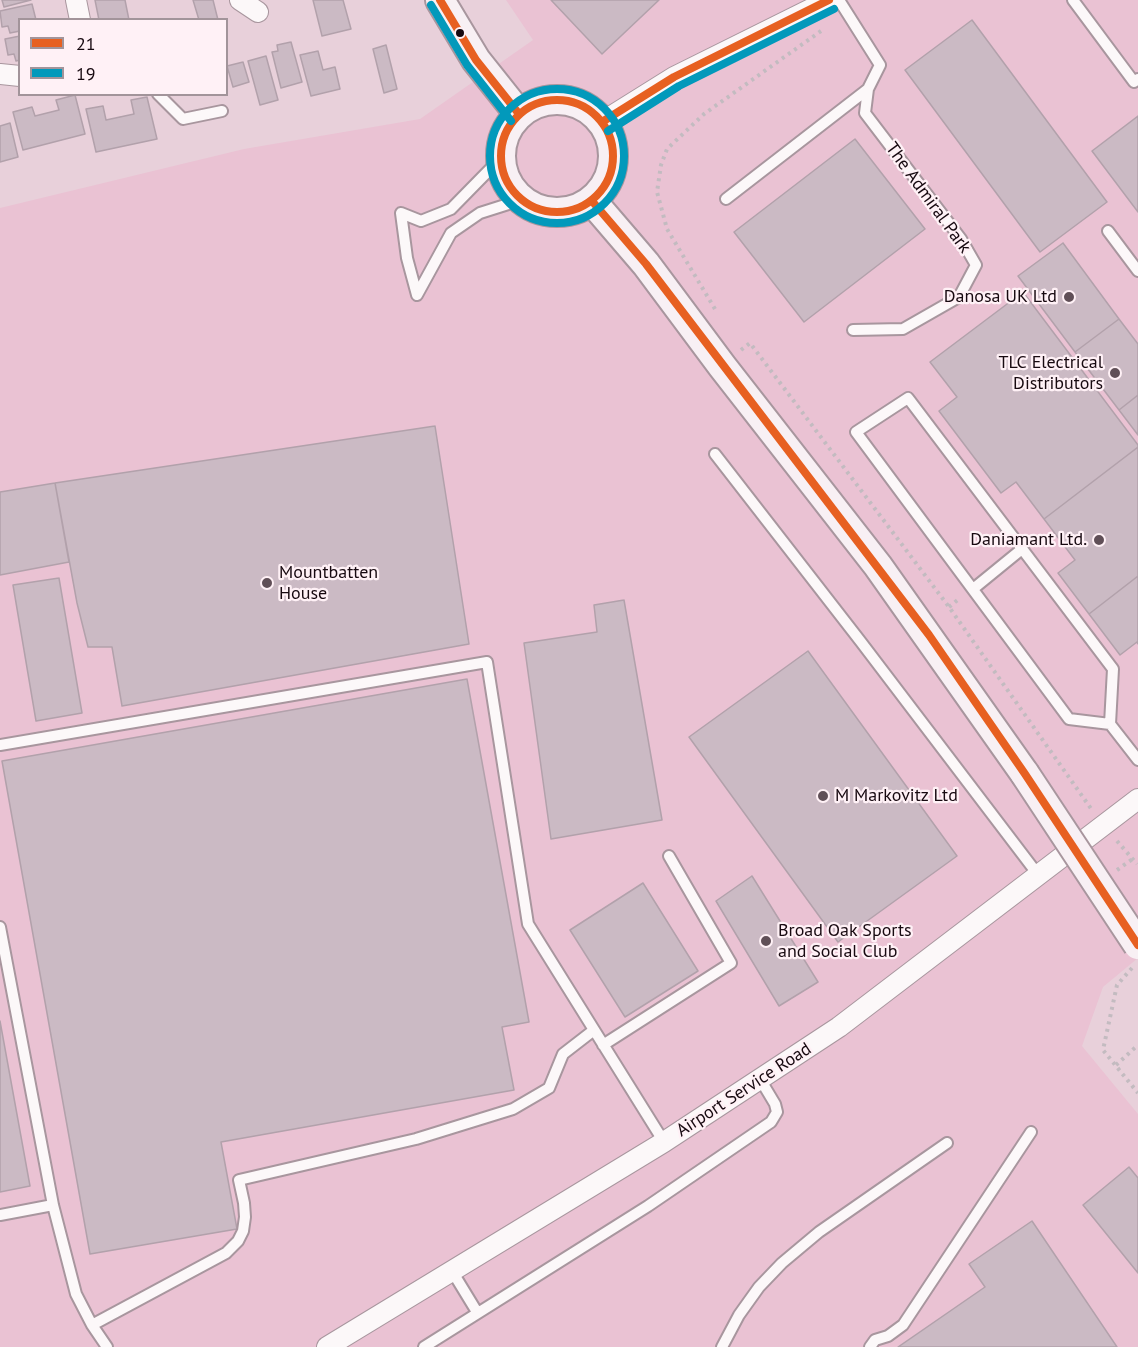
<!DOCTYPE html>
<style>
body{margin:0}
#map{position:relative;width:1138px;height:1347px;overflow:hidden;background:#e8d0da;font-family:"PT Sans",sans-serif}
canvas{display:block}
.legend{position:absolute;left:18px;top:18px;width:210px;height:78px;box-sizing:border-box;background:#fff1f6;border:2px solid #a2949a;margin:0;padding:8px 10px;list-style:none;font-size:18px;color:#170910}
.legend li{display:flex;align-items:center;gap:12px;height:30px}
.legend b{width:30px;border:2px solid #a2949a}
</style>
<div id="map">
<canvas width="1138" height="1347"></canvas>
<ul class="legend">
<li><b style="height:8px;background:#e76021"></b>21</li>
<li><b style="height:8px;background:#0299bb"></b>19</li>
</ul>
</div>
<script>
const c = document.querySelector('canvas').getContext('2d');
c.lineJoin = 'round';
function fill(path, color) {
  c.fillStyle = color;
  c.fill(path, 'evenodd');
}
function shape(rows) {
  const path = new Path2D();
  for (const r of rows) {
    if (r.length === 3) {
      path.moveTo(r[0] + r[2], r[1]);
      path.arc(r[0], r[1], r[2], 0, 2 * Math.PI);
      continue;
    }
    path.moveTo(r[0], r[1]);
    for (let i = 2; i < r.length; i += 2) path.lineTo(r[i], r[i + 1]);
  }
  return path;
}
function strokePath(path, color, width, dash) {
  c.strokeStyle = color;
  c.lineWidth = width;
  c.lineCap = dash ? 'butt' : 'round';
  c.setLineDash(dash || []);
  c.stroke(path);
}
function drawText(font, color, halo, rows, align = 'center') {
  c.font = font + ' "PT Sans",sans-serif';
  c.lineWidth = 4.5;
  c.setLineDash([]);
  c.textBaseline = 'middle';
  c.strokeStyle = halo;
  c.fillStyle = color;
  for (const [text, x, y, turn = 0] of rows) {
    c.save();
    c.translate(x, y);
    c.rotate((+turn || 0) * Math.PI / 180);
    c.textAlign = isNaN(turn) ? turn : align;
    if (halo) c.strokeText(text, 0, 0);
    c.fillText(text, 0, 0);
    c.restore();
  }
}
const built = shape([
 [506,0,1138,0,1138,958,1103,987,1082,1046,1138,1114,1138,1347,0,1347,0,208,244,149,420,119,533,40]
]);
const building = shape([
 [2,0,31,0,4,7,2,0],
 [95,0,125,0,129,20,99,20,95,0],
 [193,0,213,0,218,20,199,20,193,0],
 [313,0,343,0,351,29,322,36,313,0],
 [551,0,659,0,602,54,551,0],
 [32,4,36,20,20,20,20,31,10,33,8,26,2,27,0,11,32,4],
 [972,20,1107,202,1040,252,905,70,972,20],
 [20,36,20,60,16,61,14,54,8,55,5,39,20,36],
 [291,42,302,82,281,88,272,52,278,51,277,45,291,42],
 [386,45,397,89,384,93,373,49,386,45],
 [318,51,323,70,335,67,340,89,311,96,300,55,318,51],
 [266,56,278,100,260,105,248,61,266,56],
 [243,62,249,82,233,87,227,66,243,62],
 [75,95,85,134,23,150,13,112,32,107,35,116,59,110,56,100,75,95],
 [147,97,157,139,96,152,86,109,103,106,106,120,134,114,131,100,147,97],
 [1138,116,1138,212,1092,151,1138,116],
 [10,123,18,157,0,162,0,126,10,123],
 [855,139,925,229,804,322,734,232,855,139],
 [1063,243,1119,319,1075,352,1018,276,1063,243],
 [1023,292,1138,445,1138,447,1044,519,1016,482,1001,493,939,411,957,397,930,362,1023,292],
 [1119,319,1138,344,1138,395,1119,410,1075,352,1119,319],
 [1138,395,1138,435,1119,410,1138,395],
 [435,426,469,644,122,706,112,647,88,647,77,603,55,483,435,426],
 [1138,447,1138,576,1089,614,1058,573,1075,560,1044,519,1138,447],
 [55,483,69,562,0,575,0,492,55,483],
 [1138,576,1138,644,1137,642,1120,655,1089,614,1138,576],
 [59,578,82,713,36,721,13,585,59,578],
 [624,600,662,820,551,839,524,643,597,632,594,605,624,600],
 [808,651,957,856,838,942,689,737,808,651],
 [467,679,529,1022,502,1027,514,1090,221,1142,237,1229,90,1254,2,761,467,679],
 [752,876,818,982,779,1006,716,901,752,876],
 [643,883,698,971,625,1017,570,930,643,883],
 [0,1021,30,1186,0,1192,0,1021],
 [1129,1167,1138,1178,1138,1273,1083,1205,1129,1167],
 [1032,1221,1117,1347,898,1347,985,1287,969,1264,1032,1221]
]);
const path = shape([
 [715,309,667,229,657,192,661,165,667,149,704,114,821,31],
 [741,350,750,343,949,607,1092,810],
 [949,607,960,598],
 [1117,841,1137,864],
 [1117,870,1134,858],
 [1132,968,1117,985,1103,1050,1138,1093],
 [1116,1065,1138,1045]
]);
const lane = shape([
 [839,0,880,65,868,89,865,113,961,239,976,265,959,297,903,329,853,330],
 [1073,0,1134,82,1138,79],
 [158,94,183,119,222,111],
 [726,199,868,89],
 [1108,231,1138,271],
 [417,295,407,258,401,213,421,221,451,209,501,158],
 [417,295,451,233,480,213,521,200],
 [715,454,861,642,1039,876],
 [973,589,1022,549],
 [1110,724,1113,669,908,398,856,432,1069,719,1110,724,1138,760],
 [0,745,487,662,528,924,664,1142],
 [0,927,53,1205,76,1294,92,1325,107,1347],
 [603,1045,731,963,669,856],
 [0,1215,53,1205],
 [452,1271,477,1312],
 [92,1325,226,1253,238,1241,243,1231,245,1217,244,1203,239,1180,416,1139,513,1109,549,1088,563,1054,594,1030],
 [424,1347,648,1206,771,1122,777,1112,775,1104,760,1079],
 [722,1347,739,1315,759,1287,782,1263,819,1232,947,1143],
 [870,1347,875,1340,888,1336,903,1325,1031,1132]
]);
const street = shape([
 [76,0,80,20],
 [240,0,258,12],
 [0,74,20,76],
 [602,122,674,77,829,0],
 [327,1347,664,1142,839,1027,1138,799]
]);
const secondary = shape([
 [440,0,476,60,519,114],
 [557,156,56],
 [592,201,646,264,722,366,878,566,1025,774]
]);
const secondaryBridge = shape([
 [1025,774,1138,945]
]);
const bus1 = shape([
 [440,0,476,60,519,114],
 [557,156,56],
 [602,122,674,77,829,0],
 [592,201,646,264,929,635,1025,774,1138,945]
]);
const bus2 = shape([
 [431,5,467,65,511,121],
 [557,156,67],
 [608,131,679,86,834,9]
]);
const markers = [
 [460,33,5,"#170910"],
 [1069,297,6,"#604f57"],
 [1115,373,6,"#604f57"],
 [1099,540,6,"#604f57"],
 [267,583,6,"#604f57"],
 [823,796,6,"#604f57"],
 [766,941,6,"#604f57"]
];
const streetNames = [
 ["The Admiral Park",928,198,54],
 ["Airport Service Road",744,1090,-33]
];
const poiNames = [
 ["Danosa UK Ltd",1057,297],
 ["TLC Electrical",1103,363],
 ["Distributors",1103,384],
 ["Daniamant Ltd.",1087,540],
 ["Mountbatten",279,573,"left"],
 ["House",279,594,"left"],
 ["M Markovitz Ltd",835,796,"left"],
 ["Broad Oak Sports",778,931,"left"],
 ["and Social Club",778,952,"left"]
];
fill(built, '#eac2d3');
fill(building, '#cbbac4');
strokePath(building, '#b2a1ab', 1.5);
strokePath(lane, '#a8969e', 14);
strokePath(street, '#a8969e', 22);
strokePath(secondary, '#a8969e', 32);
strokePath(path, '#c3bbc0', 4, [3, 4.5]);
strokePath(lane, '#fcf8f9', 10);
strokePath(street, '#fcf8f9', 20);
strokePath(secondary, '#f8f0f4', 28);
strokePath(secondaryBridge, '#a8969e', 32, []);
strokePath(secondaryBridge, '#f8f0f4', 28);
strokePath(bus1, '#e76021', 8);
strokePath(bus2, '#0299bb', 8);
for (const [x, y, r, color] of markers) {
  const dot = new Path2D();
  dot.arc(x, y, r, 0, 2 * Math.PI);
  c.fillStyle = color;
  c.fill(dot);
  strokePath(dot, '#fff1f6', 2);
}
drawText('18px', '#170910', '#fff1f6', streetNames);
drawText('18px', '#170910', '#fff1f6', poiNames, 'right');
</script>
